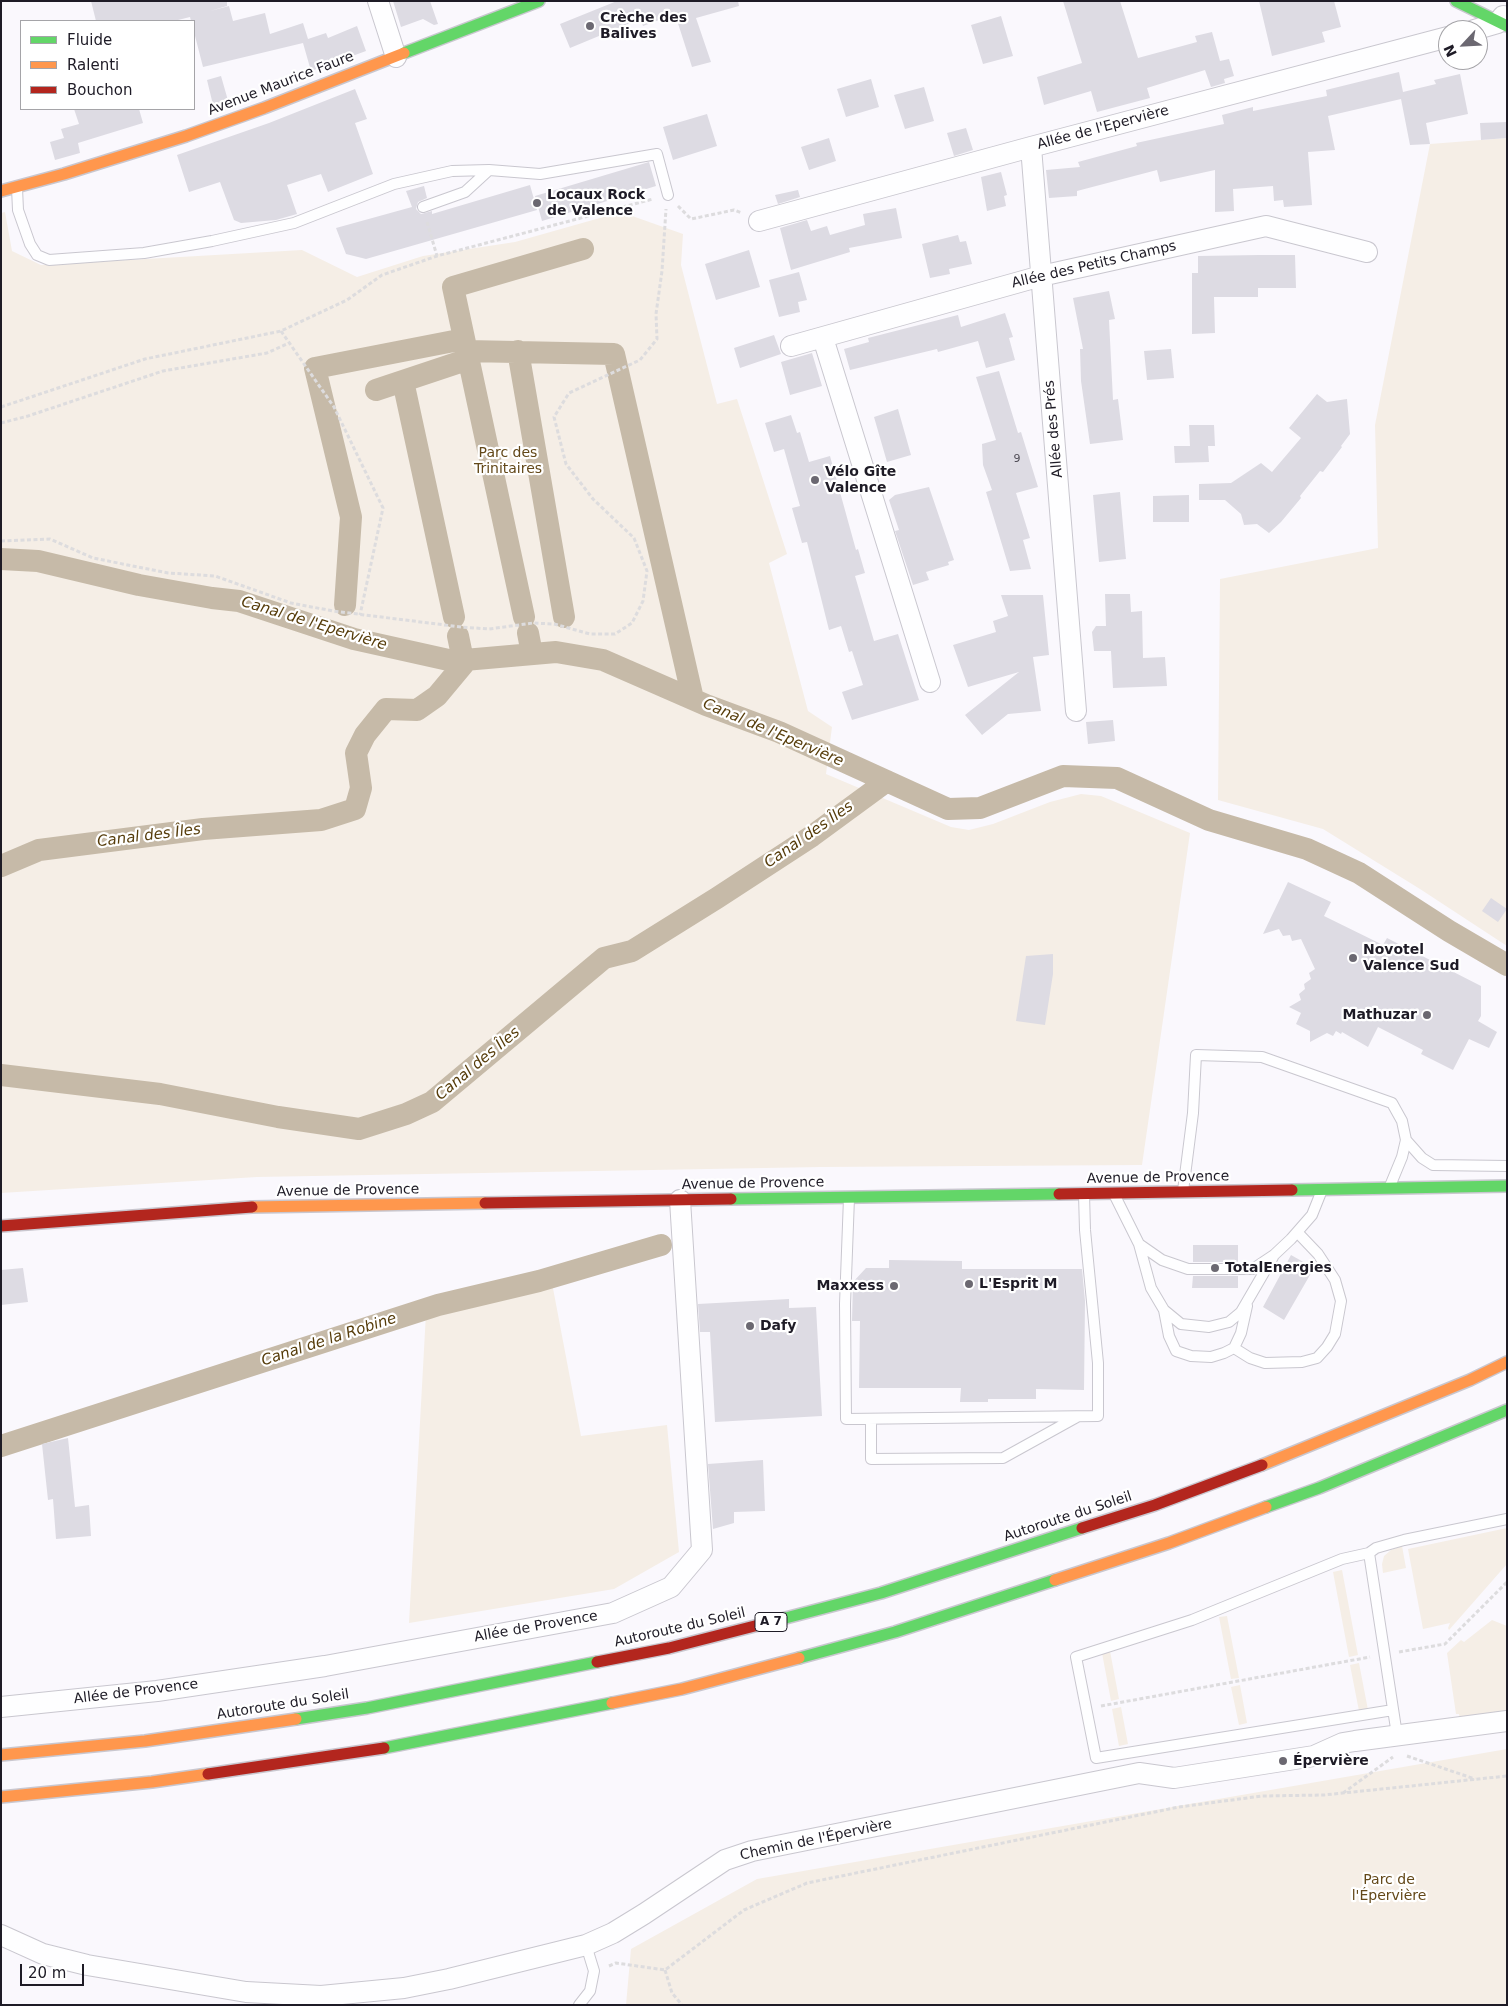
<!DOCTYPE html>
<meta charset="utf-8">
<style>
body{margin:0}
#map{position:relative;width:1508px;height:2006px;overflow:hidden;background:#faf8fd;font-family:"DejaVu Sans",sans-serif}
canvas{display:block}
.frame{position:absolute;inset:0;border:2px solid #1e1b26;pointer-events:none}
.legend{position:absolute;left:20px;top:20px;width:175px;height:90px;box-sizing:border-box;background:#fff;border:1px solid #a5a4a8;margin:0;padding:6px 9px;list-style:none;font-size:15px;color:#1e1b26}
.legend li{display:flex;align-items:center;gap:10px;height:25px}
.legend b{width:25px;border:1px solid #a5a4a8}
.north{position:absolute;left:1438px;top:20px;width:50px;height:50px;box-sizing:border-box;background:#fff;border:1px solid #a5a4a8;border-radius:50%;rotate:245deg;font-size:14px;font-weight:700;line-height:20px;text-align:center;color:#1e1b26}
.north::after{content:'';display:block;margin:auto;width:18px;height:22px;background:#6b6871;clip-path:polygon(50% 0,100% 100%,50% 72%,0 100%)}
.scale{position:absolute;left:20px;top:1964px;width:64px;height:22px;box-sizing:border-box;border:2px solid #1e1b26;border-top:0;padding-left:6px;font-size:15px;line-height:18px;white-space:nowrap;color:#1e1b26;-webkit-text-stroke:4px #fff;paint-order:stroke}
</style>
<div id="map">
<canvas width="1508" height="2006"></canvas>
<div class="frame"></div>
<ul class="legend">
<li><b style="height:6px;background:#63d668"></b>Fluide</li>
<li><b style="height:6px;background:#ff974d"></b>Ralenti</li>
<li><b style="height:6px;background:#b3261e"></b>Bouchon</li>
</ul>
<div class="north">N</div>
<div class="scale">20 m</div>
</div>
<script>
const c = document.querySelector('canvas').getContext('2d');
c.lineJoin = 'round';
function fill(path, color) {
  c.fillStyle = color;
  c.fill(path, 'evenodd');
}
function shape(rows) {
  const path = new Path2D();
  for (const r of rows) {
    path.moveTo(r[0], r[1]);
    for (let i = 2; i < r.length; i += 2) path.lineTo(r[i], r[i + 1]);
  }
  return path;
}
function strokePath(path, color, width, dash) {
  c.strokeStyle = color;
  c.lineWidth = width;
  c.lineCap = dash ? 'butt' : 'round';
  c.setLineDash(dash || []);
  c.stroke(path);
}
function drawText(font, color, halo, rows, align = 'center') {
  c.font = font + ' "DejaVu Sans",sans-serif';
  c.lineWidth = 4.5;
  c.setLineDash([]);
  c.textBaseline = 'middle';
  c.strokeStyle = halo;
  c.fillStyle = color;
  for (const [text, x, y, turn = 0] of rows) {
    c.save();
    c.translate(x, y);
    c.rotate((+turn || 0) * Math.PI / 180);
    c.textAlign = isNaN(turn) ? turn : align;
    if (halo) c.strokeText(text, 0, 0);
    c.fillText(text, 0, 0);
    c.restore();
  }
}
const green = shape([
 [1507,138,1507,946,1420,889,1323,829,1218,800,1220,579,1378,548,1375,425,1430,144],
 [5,212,12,251,41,265,302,250,357,277,423,256,515,242,621,212,683,234,681,265,717,404,737,399,787,554,769,563,808,711,832,727,826,774,951,827,969,830,993,824,1050,802,1081,794,1101,796,1190,833,1142,1165,821,1167,257,1177,1,1193,1,213],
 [552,1283,581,1436,667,1425,679,1552,614,1589,409,1623,426,1313],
 [1507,1528,1507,1564,1449,1630,1448,1628,1450,1623,1423,1629,1408,1549],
 [1402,1546,1406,1568,1383,1573,1382,1564,1384,1556,1391,1550],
 [1342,1570,1358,1655,1349,1657,1333,1572],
 [1227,1616,1239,1678,1231,1679,1219,1617],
 [1492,1620,1507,1626,1507,1714,1460,1721,1459,1714,1456,1714,1447,1653,1461,1640,1464,1642],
 [1110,1651,1119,1699,1111,1701,1102,1653],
 [1359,1663,1368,1710,1359,1711,1350,1665],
 [1240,1685,1247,1723,1239,1725,1231,1687],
 [1121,1707,1128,1744,1119,1746,1112,1709],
 [1507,1749,1507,2005,626,2005,631,1949,757,1879]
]);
const canal = shape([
 [467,351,614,354,693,699],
 [518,351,564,617],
 [376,390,403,381],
 [1,559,38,561,139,585,212,598,239,601,354,639,453,661,556,652,603,660,706,705,779,732,948,809,980,808,1063,776,1117,778,1209,820,1307,849,1359,873,1449,931,1507,965],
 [345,605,351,517,315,368,464,339],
 [454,617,403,381,469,359],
 [524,617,453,287,583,249],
 [528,633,532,654],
 [458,636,463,660],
 [1,866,39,850,203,829,321,820,355,809,361,788,356,753,365,735,386,709,417,710,437,696,467,660],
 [1,1075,160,1094,278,1117,359,1129,406,1114,432,1102,604,958,632,951,717,898,812,836,887,781],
 [1,1446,438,1305,539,1281,661,1245]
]);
const building = shape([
 [91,1,227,1,227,6,210,11,229,6,233,21,265,13,270,34,303,23,308,39,326,33,328,38,357,26,366,51,311,71,303,43,203,67,194,32,194,21,191,21,190,17,174,21,96,21],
 [393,1,430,1,438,24,434,25,423,19,401,27],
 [617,1,738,1,739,6,696,18,711,62,692,67,675,14,643,26,640,19,570,48,560,24],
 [1063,1,1120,1,1138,58,1197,42,1195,36,1212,32,1220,61,1229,59,1234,76,1224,79,1225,83,1211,87,1205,70,1147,88,1150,98,1097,112,1091,91,1044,105,1037,77,1082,63],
 [1259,1,1334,1,1341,27,1322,32,1325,42,1272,56],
 [1001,16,1013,56,983,64,971,25],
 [1399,72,1403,92,1436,84,1434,80,1460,74,1468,114,1426,123,1430,144,1410,145,1401,99,1328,116,1335,150,1308,152,1312,205,1284,207,1283,200,1274,201,1273,186,1233,189,1234,211,1215,212,1215,170,1160,182,1157,170,1077,191,1077,196,1049,198,1046,170,1080,167,1078,162,1137,146,1136,143,1224,124,1222,115,1253,107,1253,111,1327,96,1326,90],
 [221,76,229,104,214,109,207,80],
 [871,79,879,107,846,117,837,89],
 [924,87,934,121,905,129,894,95],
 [355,89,367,119,355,123,373,174,328,192,321,174,287,185,297,214,276,220,241,223,234,220,220,182,189,192,177,155,269,123],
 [74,109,139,109,143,123,78,143,80,153,55,160,50,142,64,138,61,129,79,124],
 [707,114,717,146,673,160,663,127],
 [1507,122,1507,138,1481,140,1480,123],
 [966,128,973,150,954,156,947,133],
 [829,138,836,161,809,170,801,147],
 [649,162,656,186,542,221,535,196],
 [1001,172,1007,195,1004,196,1006,206,987,211,981,177],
 [530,185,537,210,366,259,346,254,336,228,412,207,406,191,424,186,427,198,418,202,416,209,421,214,432,211,432,214],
 [798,190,800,197,778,204,775,195],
 [896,208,902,238,849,248,850,252,791,270,780,228,807,220,811,231,827,226,830,235,865,225,863,214],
 [958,235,960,242,966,241,972,264,949,269,950,274,930,278,922,244],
 [749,250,760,287,716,300,705,264],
 [1259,255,1295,255,1296,288,1258,288,1258,297,1214,297,1215,333,1192,334,1192,273,1198,273,1198,256],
 [799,272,807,300,798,302,800,312,779,317,769,280],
 [1109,291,1115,319,1109,320,1113,400,1118,399,1123,440,1090,444,1081,381,1080,349,1083,349,1073,298],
 [1005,313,1013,337,1009,338,1015,360,986,368,978,341,938,352,937,349,850,370,844,349,869,342,868,338,958,315,961,327],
 [774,335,781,354,740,368,734,348],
 [1171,349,1174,378,1147,380,1144,351],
 [812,353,822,386,790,395,781,362],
 [999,371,1018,433,1021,432,1038,487,1016,493,1030,538,1023,540,1031,569,1010,571,986,492,992,490,983,465,982,444,996,440,976,377],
 [1317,394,1327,402,1347,399,1350,434,1341,446,1342,447,1323,472,1320,471,1300,496,1301,498,1281,522,1269,533,1257,524,1244,525,1241,514,1225,500,1199,500,1199,484,1231,483,1261,463,1272,472,1301,438,1289,428],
 [898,409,911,455,887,462,874,417],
 [791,415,797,433,800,432,809,462,830,456,856,550,858,549,865,573,855,576,874,641,898,634,919,700,852,720,842,692,863,685,852,651,849,652,841,626,829,630,807,542,802,543,792,508,800,506,784,449,774,452,765,423],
 [1189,425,1214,425,1215,446,1208,446,1209,462,1175,463,1174,446,1190,446],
 [929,487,954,560,948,562,949,565,926,572,929,580,913,585,895,531,899,530,889,500,895,495],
 [1120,492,1126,559,1099,562,1093,495],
 [1189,495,1189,522,1153,522,1153,496],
 [1105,594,1130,594,1131,612,1142,611,1143,658,1165,657,1167,686,1113,688,1111,651,1094,651,1092,632,1096,626,1106,626],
 [1001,595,1043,595,1049,655,1033,657,1041,711,1008,714,982,735,965,715,1019,672,968,687,953,645,996,632,993,621,1008,616],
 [1113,720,1115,741,1088,744,1086,722],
 [1288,882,1331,902,1324,916,1383,945,1387,938,1481,986,1481,1016,1478,1021,1497,1032,1489,1048,1469,1039,1453,1070,1421,1054,1423,1050,1378,1027,1368,1047,1342,1032,1341,1034,1336,1031,1333,1036,1327,1033,1310,1042,1310,1031,1296,1024,1301,1013,1289,1007,1301,1000,1299,994,1305,989,1304,984,1311,979,1309,973,1315,969,1301,939,1292,941,1290,935,1283,936,1279,929,1263,934],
 [1491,898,1507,909,1498,922,1482,911],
 [1053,954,1053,974,1045,1025,1016,1021,1026,956],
 [1193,1245,1238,1245,1238,1262,1193,1262],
 [1291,1255,1314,1268,1284,1320,1263,1307],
 [889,1260,962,1261,962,1269,1082,1269,1085,1301,1084,1390,1036,1389,1036,1399,988,1399,988,1402,960,1402,961,1388,859,1388,860,1321,852,1321,853,1282,866,1268,889,1268],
 [23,1268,28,1302,1,1305,1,1270],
 [1193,1276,1238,1276,1238,1288,1192,1288],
 [789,1299,789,1308,816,1307,822,1416,715,1422,710,1332,700,1332,698,1304],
 [68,1438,75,1507,89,1505,91,1536,56,1539,53,1499,48,1500,42,1444],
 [763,1460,765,1511,734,1512,734,1523,713,1529,708,1464]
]);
const path = shape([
 [678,206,691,219,734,210,742,213],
 [427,222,437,256],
 [281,331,334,407,383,508,360,615],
 [1,407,145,359,281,331,347,300,382,275,437,256,653,199],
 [1,423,28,416,163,371,267,353,289,343],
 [1,541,50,539,93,558,168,573,215,576,291,603,333,611,461,627,489,629,533,623,554,624,590,634,615,634,632,623,643,601,647,571,634,538,593,499,566,464,554,417,569,393,640,360,657,339,656,314,662,271,666,209],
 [1399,1652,1445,1644,1507,1582],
 [1101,1706,1370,1657],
 [1407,1756,1475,1779],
 [1343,1793,1393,1757],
 [609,1966,616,1963,665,1970,744,1910,807,1883,1179,1807,1262,1796,1324,1795,1507,1776],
 [665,1970,672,1993,682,2005]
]);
const lane = shape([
 [17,188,18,210,30,244,37,255,49,260,144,253,212,241,294,223,394,184,452,171,489,170,540,174,657,154,668,195],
 [423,207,465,192,489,170],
 [1406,1140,1422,1158,1433,1165,1507,1166],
 [1183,1191,1193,1113,1196,1055,1262,1057,1392,1103,1402,1121,1406,1140,1402,1157,1390,1186],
 [1114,1194,1139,1244,1162,1260,1188,1269,1253,1269,1274,1255,1291,1239,1312,1215,1322,1190],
 [849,1198,845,1304,846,1419,1098,1416,1098,1363,1085,1230,1084,1194],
 [1139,1244,1151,1288,1164,1310,1181,1324,1209,1327,1229,1322,1241,1312,1273,1257],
 [1164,1310,1169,1336,1176,1351,1191,1356,1211,1357,1224,1353,1234,1348,1241,1333,1247,1306],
 [1234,1348,1250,1358,1265,1363,1302,1362,1317,1358,1327,1347,1335,1334,1341,1301,1335,1280,1318,1254,1297,1232],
 [871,1419,871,1459,1003,1458,1077,1417],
 [1369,1553,1342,1559,1192,1620,1076,1657,1096,1758,1393,1710],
 [1397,1735,1369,1553,1376,1548,1404,1540,1507,1519],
 [579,2005,590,1991,594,1971,586,1945]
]);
const street = shape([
 [378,1,396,57],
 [1474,30,1498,23,1503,16],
 [1031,147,1076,711],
 [759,221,1031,147,1448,37],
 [823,338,930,682],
 [791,346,1041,276,1266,226,1367,252],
 [1,1707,157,1691,325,1666,613,1613,671,1587,702,1550,680,1200],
 [1,1935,43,1954,87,1965,246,1992,321,1996,404,1988,449,1979,586,1945,613,1933,644,1914,725,1860,752,1851,1139,1773,1174,1778,1314,1756,1343,1743,1355,1741,1507,1721]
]);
const fast = shape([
 [1456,1,1507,26],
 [404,53,539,1],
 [1292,1190,1507,1186],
 [731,1199,1059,1194],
 [1266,1507,1319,1488,1507,1410],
 [778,1620,881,1593,1082,1528],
 [799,1658,895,1632,1055,1580],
 [296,1719,367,1708,597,1662],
 [384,1748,612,1703]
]);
const slow = shape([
 [1,191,64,174,186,136,264,108,404,53],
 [252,1207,485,1203],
 [1262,1465,1470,1380,1507,1362],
 [1055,1580,1169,1543,1266,1507],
 [612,1703,682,1689,799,1658],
 [1,1755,145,1741,296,1719],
 [1,1797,152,1782,208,1774]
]);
const jam = shape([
 [1059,1194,1292,1190],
 [485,1203,731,1199],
 [1,1226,252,1207],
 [1082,1528,1155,1505,1262,1465],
 [597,1662,669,1648,778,1620],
 [208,1774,384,1748]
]);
const markers = [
 [590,26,5,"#6b6871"],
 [537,203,5,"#6b6871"],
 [815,480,5,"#6b6871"],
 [1353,958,5,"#6b6871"],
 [1427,1015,5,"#6b6871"],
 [1215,1268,5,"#6b6871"],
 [969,1284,5,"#6b6871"],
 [894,1286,5,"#6b6871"],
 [750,1326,5,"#6b6871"],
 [1283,1761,5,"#6b6871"]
];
const numberNames = [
 ["9",1017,459]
];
const shields = [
 [771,1622,32]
];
const shieldNames = [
 ["A 7",771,1622]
];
const poiNames = [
 ["Crèche des",600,18],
 ["Balives",600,34],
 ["Locaux Rock",547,195],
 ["de Valence",547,211],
 ["Vélo Gîte",825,472],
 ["Valence",825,488],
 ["Novotel",1363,950],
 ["Valence Sud",1363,966],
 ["Mathuzar",1417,1015,"right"],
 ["TotalEnergies",1225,1268],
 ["L'Esprit M",979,1284],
 ["Maxxess",884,1286,"right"],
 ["Dafy",760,1326],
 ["Épervière",1293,1761]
];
const streetNames = [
 ["Avenue Maurice Faure",281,84,-21],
 ["Allée de l'Epervière",1103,128,-15],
 ["Allée des Petits Champs",1094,265,-13],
 ["Allée des Prés",1054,429,-95],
 ["Avenue de Provence",1158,1178,-1],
 ["Avenue de Provence",753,1184,-1],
 ["Avenue de Provence",348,1191,-1],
 ["Autoroute du Soleil",1068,1517,-18],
 ["Allée de Provence",536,1627,-10],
 ["Autoroute du Soleil",680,1628,-13],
 ["Allée de Provence",136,1692,-7],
 ["Autoroute du Soleil",283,1705,-9],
 ["Chemin de l'Épervière",816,1840,-12]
];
const parkNames = [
 ["Parc des",508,453],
 ["Trinitaires",508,469],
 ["Parc de",1389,1880],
 ["l'Épervière",1389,1896]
];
const waterNames = [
 ["Canal de l'Epervière",314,624,17],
 ["Canal de l'Epervière",773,733,23],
 ["Canal des Îles",809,835,-35],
 ["Canal des Îles",149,836,-7],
 ["Canal des Îles",478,1064,-40],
 ["Canal de la Robine",329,1340,-18]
];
fill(green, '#f5eee6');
strokePath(canal, '#c6baa8', 22);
fill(building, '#dddbe3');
strokePath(lane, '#c9c7cf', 12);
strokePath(street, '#c9c7cf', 22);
strokePath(fast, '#c9c7cf', 14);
strokePath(slow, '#c9c7cf', 14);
strokePath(jam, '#c9c7cf', 14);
strokePath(path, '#dddcde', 3, [4, 2.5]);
strokePath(lane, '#fefeff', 10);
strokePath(street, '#fefeff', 20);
strokePath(fast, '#63d668', 11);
strokePath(slow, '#ff974d', 11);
strokePath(jam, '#b3261e', 11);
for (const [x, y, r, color] of markers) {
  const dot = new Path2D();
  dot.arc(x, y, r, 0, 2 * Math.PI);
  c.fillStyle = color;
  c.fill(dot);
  strokePath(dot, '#fff', 2);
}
drawText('11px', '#4e4b55', null, numberNames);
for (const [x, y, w] of shields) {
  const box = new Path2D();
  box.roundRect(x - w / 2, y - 9.5, w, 19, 4);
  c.fillStyle = '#fff';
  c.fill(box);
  strokePath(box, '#1e1b26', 1);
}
drawText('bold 12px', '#1e1b26', null, shieldNames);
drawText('bold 14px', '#1e1b26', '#fff', poiNames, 'left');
drawText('14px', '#1e1b26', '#fff', streetNames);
drawText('14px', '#634819', '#fff', parkNames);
drawText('italic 15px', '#563c0a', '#fff', waterNames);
</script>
